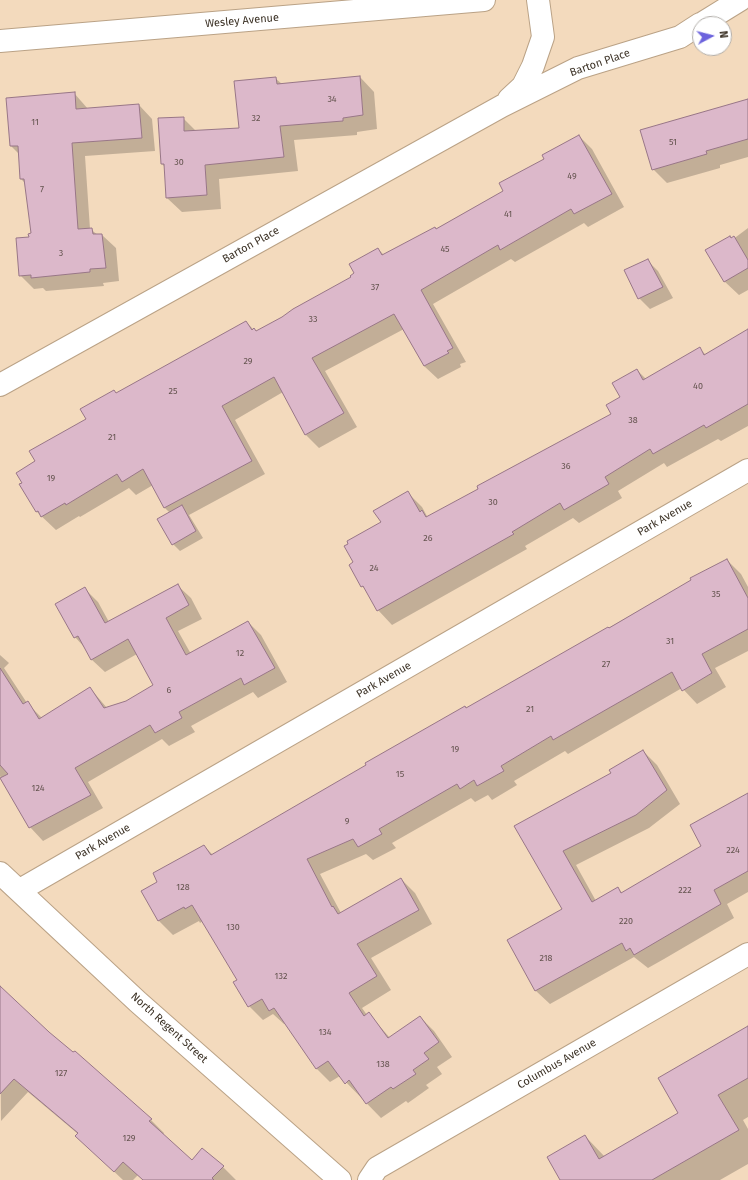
<!DOCTYPE html>
<style>
body{margin:0}
#map{position:relative;width:748px;height:1180px;overflow:hidden;background:#f3dabd;font-family:"Fira Sans",sans-serif}
canvas{display:block}
.north{position:absolute;left:692px;top:16px;width:40px;height:40px;box-sizing:border-box;background:#fff;border:1px solid #b1ada8;border-radius:50%;rotate:83deg;font-size:11px;font-weight:700;line-height:16px;text-align:center;color:#3c3226}
.north::after{content:'';display:block;margin:auto;width:14px;height:18px;background:#6c63dd;clip-path:polygon(50% 0,100% 100%,50% 72%,0 100%)}
</style>
<div id="map">
<canvas width="748" height="1180"></canvas>
<div class="north">N</div>
</div>
<script>
const c = document.querySelector('canvas').getContext('2d');
c.lineJoin = 'round';
function fill(path, color) {
  c.fillStyle = color;
  c.fill(path, 'evenodd');
}
function shape(rows) {
  const path = new Path2D();
  for (const r of rows) {
    path.moveTo(r[0], r[1]);
    for (let i = 2; i < r.length; i += 2) path.lineTo(r[i], r[i + 1]);
  }
  return path;
}
function strokePath(path, color, width, dash) {
  c.strokeStyle = color;
  c.lineWidth = width;
  c.lineCap = dash ? 'butt' : 'round';
  c.setLineDash(dash || []);
  c.stroke(path);
}
function drawText(font, color, halo, rows, align = 'center') {
  c.font = font + ' "Fira Sans",sans-serif';
  c.lineWidth = 3.5;
  c.setLineDash([]);
  c.textBaseline = 'middle';
  c.strokeStyle = halo;
  c.fillStyle = color;
  for (const [text, x, y, turn = 0] of rows) {
    c.save();
    c.translate(x, y);
    c.rotate((+turn || 0) * Math.PI / 180);
    c.textAlign = isNaN(turn) ? turn : align;
    if (halo) c.strokeText(text, 0, 0);
    c.fillText(text, 0, 0);
    c.restore();
  }
}
const shadow = shape([
 [360,77,374,92,377,129,357,132,357,135,294,140,298,171,219,179,221,209,182,212,167,198,165,167,162,164,183,118,196,131,240,129,275,78,282,84],
 [74,93,88,109,139,105,152,119,155,151,85,156,90,229,98,235,102,235,116,248,119,281,103,283,104,286,46,291,43,288,34,289,20,275,32,234,26,184,21,179,19,154,11,146,7,99],
 [748,101,748,157,720,165,720,168,667,183,653,169],
 [579,136,592,149,624,207,588,227,584,223,515,262,511,259,433,304,466,362,460,364,461,367,438,379,424,366,404,329,325,371,357,427,319,448,305,434,283,392,235,420,265,474,189,515,203,538,180,551,173,544,170,513,164,507,153,485,136,495,129,488,80,517,79,516,56,530,36,511,23,483,36,462,116,394,246,322,256,332,353,278,378,249,384,255,436,229,504,191,545,159],
 [748,228,748,290,739,295,724,281,732,240],
 [647,260,658,271,673,298,650,309,639,298],
 [748,330,748,426,721,441,718,439,667,467,664,463,618,491,622,498,579,523,573,518,525,546,527,549,392,625,378,610,369,593,362,586,354,563,382,522,408,493,422,507,428,518,613,414,637,370,646,379,700,349,706,355],
 [727,560,741,574,748,587,748,651,715,668,726,687,697,704,682,688,568,754,565,751,514,781,517,785,492,800,488,795,475,802,471,798,392,843,396,848,373,860,366,854,320,874,341,913,401,879,415,893,432,924,371,958,391,990,362,1008,367,1015,369,1014,390,1038,420,1017,434,1031,452,1057,437,1067,442,1074,426,1085,429,1088,408,1103,406,1101,381,1118,340,1076,330,1082,316,1068,286,1023,284,1024,273,1014,263,1020,249,1006,238,980,203,921,200,923,199,921,173,935,159,921,142,891,158,882,204,846,213,855],
 [177,585,191,598,202,619,178,631,191,654,248,622,261,635,287,682,258,698,253,692,191,726,195,732,169,746,162,739,88,782,103,808,43,841,30,827,0,776,0,655,9,663,4,668,27,703,42,718,90,688,107,708,126,702,154,685,137,654,105,672,91,659,85,648,75,637,85,589,98,602,109,622],
 [643,751,657,765,680,804,649,828,576,865,596,901,618,888,623,894,703,846,748,795,748,892,727,904,734,918,664,959,648,968,634,957,550,1004,536,991,508,941,563,909,547,808,613,773],
 [0,989,48,1033,74,1054,75,1052,151,1120,164,1133,163,1135,192,1161,223,1167,236,1180,143,1180,138,1175,133,1180,123,1180,90,1149,78,1134,28,1092,1,1121],
 [748,1027,748,1117,743,1120,748,1129,748,1164,720,1180,561,1180,585,1136,605,1157,680,1114]
]);
const building = shape([
 [360,76,363,115,343,118,343,121,280,126,284,157,205,165,207,195,166,198,164,164,161,164,158,118,184,117,184,131,239,128,234,81,276,77,277,84,360,76],
 [75,92,76,109,139,104,142,138,72,143,78,229,92,228,93,234,102,234,106,268,90,269,90,272,31,278,31,275,19,276,16,238,29,237,28,234,31,233,24,179,20,179,18,146,10,146,6,98,75,92],
 [748,99,748,139,706,151,707,154,652,170,640,130,748,99],
 [579,135,612,194,574,214,571,209,500,250,498,245,421,290,453,348,447,351,449,353,424,366,394,314,312,358,344,413,305,435,274,377,222,406,252,461,164,508,143,469,122,482,117,474,66,505,65,503,41,517,38,511,36,512,19,484,22,483,16,473,35,461,29,451,86,419,80,409,114,390,116,393,246,321,252,330,254,328,256,331,282,317,293,309,351,277,350,276,354,273,349,264,378,248,382,255,435,227,436,229,503,191,499,183,544,159,542,155,579,135],
 [730,236,731,238,734,236,748,260,748,268,724,282,705,250,730,236],
 [648,259,663,287,638,299,624,270,648,259],
 [748,329,748,404,706,428,704,425,653,454,650,449,605,477,609,484,564,510,560,503,512,532,514,534,377,611,363,586,361,587,349,565,353,562,344,546,348,544,347,541,381,522,373,511,408,491,420,512,422,510,426,517,478,489,477,486,611,414,606,405,620,397,612,383,637,369,643,380,700,347,704,355,748,329],
 [182,505,196,531,172,545,157,519,182,505],
 [727,559,748,598,748,629,702,654,712,673,682,691,672,672,553,740,551,736,501,766,504,771,477,786,474,780,460,789,457,784,379,829,382,834,358,847,353,839,307,859,332,907,333,906,338,914,401,878,419,910,357,944,377,976,349,993,364,1016,369,1012,388,1038,420,1016,439,1042,424,1053,429,1059,413,1070,416,1074,393,1089,391,1087,366,1104,349,1080,345,1084,328,1061,316,1069,274,1008,269,1011,262,999,248,1007,233,982,237,980,192,905,185,909,184,907,158,921,141,891,157,882,153,873,204,845,211,855,366,765,365,763,465,706,466,708,608,627,609,628,691,580,690,578,727,559],
 [178,584,189,605,166,618,186,655,248,621,275,668,244,685,241,678,179,712,182,718,155,733,150,725,75,768,91,795,29,828,0,778,8,774,0,765,0,668,23,704,28,701,39,719,90,687,104,708,126,701,153,685,128,639,91,660,78,636,74,638,55,604,85,587,105,623,178,584],
 [643,750,667,790,636,815,563,851,592,902,618,887,621,893,701,846,690,825,748,793,748,871,714,890,721,904,651,945,634,955,630,948,626,951,622,943,535,991,507,940,562,909,514,826,611,773,609,770,643,750],
 [0,986,49,1032,73,1052,75,1051,152,1119,149,1121,192,1160,202,1148,224,1166,212,1178,214,1180,143,1180,123,1162,114,1172,75,1136,78,1133,14,1079,0,1094,0,986],
 [748,1026,748,1078,718,1095,739,1130,652,1180,560,1180,547,1157,585,1135,599,1159,678,1113,658,1078,748,1026]
]);
const minor = shape([
 [701,24,740,0],
 [0,41,484,0],
 [509,99,523,86,533,66,543,37,538,0],
 [0,385,502,106,578,68,680,37,700,24],
 [0,873,138,1002,340,1180],
 [20,890,748,470],
 [369,1180,377,1168,748,954]
]);
const numberNames = [
 ["34",332,99],
 ["32",256,118],
 ["11",35,122],
 ["51",673,142],
 ["30",179,162],
 ["49",572,176],
 ["7",42,189],
 ["41",508,214],
 ["45",445,249],
 ["3",61,253],
 ["37",375,287],
 ["33",313,319],
 ["29",248,361],
 ["40",698,386],
 ["25",173,391],
 ["38",633,420],
 ["21",112,437],
 ["36",566,466],
 ["19",51,478],
 ["30",493,502],
 ["26",428,538],
 ["24",374,568],
 ["35",716,594],
 ["31",670,641],
 ["12",240,653],
 ["27",606,664],
 ["6",169,690],
 ["21",530,709],
 ["19",455,749],
 ["15",400,774],
 ["124",38,788],
 ["9",347,821],
 ["224",733,850],
 ["128",183,887],
 ["222",685,890],
 ["220",626,921],
 ["130",233,927],
 ["218",546,958],
 ["132",281,976],
 ["134",325,1032],
 ["138",383,1064],
 ["127",61,1073],
 ["129",129,1138]
];
const streetNames = [
 ["Wesley Avenue",242,21,-5],
 ["Barton Place",600,63,-19],
 ["Barton Place",251,245,-29],
 ["Park Avenue",665,518,-30],
 ["Park Avenue",384,680,-30],
 ["Park Avenue",103,842,-30],
 ["North Regent Street",169,1028,42],
 ["Columbus Avenue",557,1064,-30]
];
fill(shadow, '#0003');
fill(building, '#dcb8ca');
strokePath(building, '#987687', 1);
strokePath(minor, '#baa286', 24);
strokePath(minor, '#fff', 22);
drawText('9px', '#64544f', null, numberNames);
drawText('11px', '#3c3226', '#fff', streetNames);
</script>
